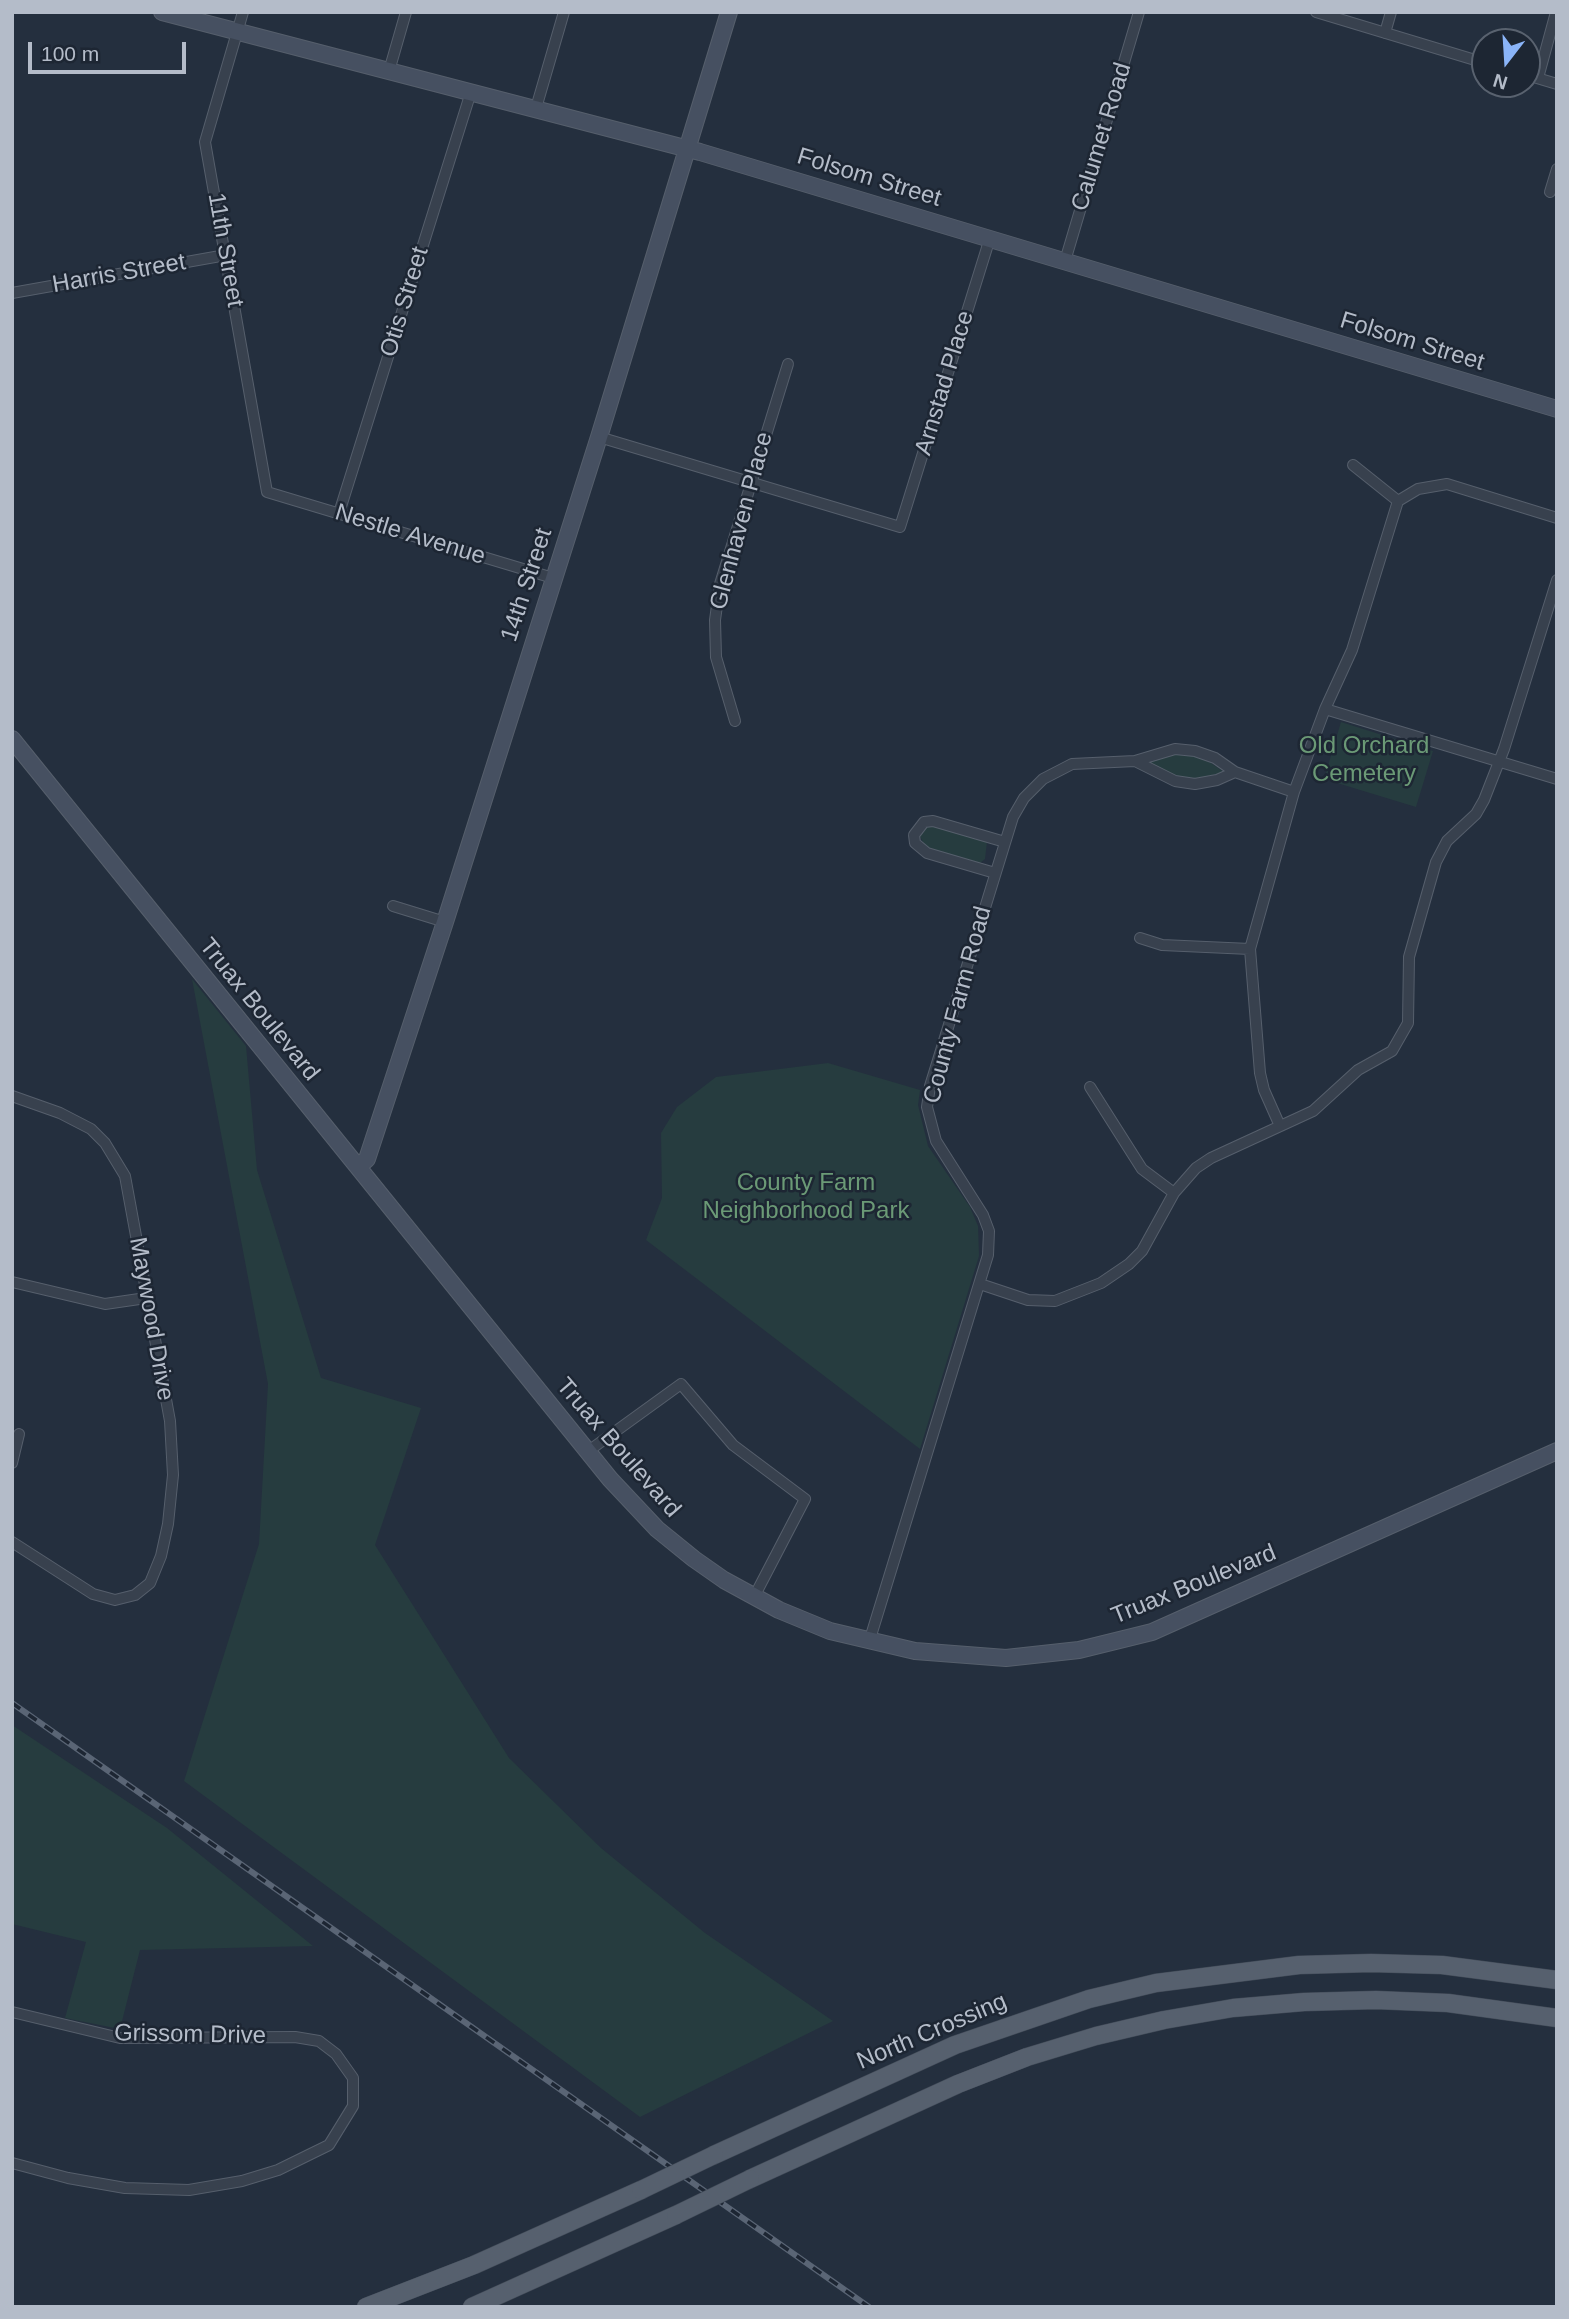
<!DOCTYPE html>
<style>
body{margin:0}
#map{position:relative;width:1569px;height:2319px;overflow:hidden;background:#242f3e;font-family:Helvetica,sans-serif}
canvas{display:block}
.frame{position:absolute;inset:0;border:14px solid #b4bcc9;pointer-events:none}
.north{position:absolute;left:1471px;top:28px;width:70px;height:70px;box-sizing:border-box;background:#1d2633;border:2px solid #59626f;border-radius:50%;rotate:197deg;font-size:19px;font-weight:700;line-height:28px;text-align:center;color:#b4bcc9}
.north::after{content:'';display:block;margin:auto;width:24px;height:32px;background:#8ab4f8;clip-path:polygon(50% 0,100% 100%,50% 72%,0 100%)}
.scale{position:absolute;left:28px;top:42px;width:158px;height:32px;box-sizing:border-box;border:4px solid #b4bcc9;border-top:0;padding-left:9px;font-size:21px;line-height:24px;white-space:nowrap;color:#b4bcc9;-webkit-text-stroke:5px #1d2633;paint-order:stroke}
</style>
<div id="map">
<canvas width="1569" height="2319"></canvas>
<div class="frame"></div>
<div class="north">N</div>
<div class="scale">100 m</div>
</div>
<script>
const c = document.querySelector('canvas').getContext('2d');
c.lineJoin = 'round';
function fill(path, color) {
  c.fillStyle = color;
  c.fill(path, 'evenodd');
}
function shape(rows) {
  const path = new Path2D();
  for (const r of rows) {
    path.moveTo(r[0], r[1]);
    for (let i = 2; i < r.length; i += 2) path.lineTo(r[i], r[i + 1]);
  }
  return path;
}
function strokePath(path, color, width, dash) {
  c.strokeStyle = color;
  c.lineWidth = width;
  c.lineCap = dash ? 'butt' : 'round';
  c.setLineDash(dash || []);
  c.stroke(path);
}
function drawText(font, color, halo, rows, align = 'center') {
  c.font = font + ' Helvetica,sans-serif';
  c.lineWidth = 5;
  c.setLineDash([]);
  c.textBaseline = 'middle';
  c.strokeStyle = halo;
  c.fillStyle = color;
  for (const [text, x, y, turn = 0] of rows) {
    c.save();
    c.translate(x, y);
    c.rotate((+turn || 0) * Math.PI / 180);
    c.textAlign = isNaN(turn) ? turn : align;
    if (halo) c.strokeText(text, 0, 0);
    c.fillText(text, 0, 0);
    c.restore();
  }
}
const green = shape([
 [1341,722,1433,751,1416,807,1324,779],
 [1173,754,1202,757,1224,772,1197,779,1173,776,1149,764,1149,760],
 [932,826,987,842,985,859,980,863,926,848,920,836,926,827],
 [192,979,246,1046,257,1170,321,1378,421,1408,375,1545,509,1758,601,1848,705,1933,833,2021,640,2117,184,1781,259,1544,268,1384],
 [828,1063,920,1090,918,1105,928,1146,970,1207,978,1226,979,1256,920,1449,646,1240,662,1198,661,1133,677,1107,716,1077],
 [12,1725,167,1828,313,1946,140,1950,120,2029,65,2018,86,1942,12,1924]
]);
const street = shape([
 [243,12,205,142,267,492,553,578],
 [1316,12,1485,63],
 [1385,33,1391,12],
 [389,71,406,12],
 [1527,75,1557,84],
 [1538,78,1556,12],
 [536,108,564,12],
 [1550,192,1557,169],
 [1065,261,1139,12],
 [12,293,226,255],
 [599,437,900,527,990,238],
 [1353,465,1398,501],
 [339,513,471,92],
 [1325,709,1557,779],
 [735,721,716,657,715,620,720,584,788,364],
 [1135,761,1175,781,1195,784,1217,780,1235,772],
 [995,873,927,853,915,843,914,835,924,822,933,821,1005,842],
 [393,906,445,922],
 [1140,938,1162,945,1250,949],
 [1090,1087,1142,1169,1174,1193],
 [12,1096,60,1113,91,1129,105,1143,125,1176,170,1421,173,1475,168,1524,161,1556,150,1583,135,1595,115,1600,93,1594,12,1542],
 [1280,1126,1264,1090,1260,1073,1250,949,1294,792,1325,709,1352,650,1398,501,1418,489,1447,484,1557,518],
 [12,1282,105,1304,146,1298],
 [980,1284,1028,1300,1055,1301,1101,1283,1129,1264,1142,1251,1174,1193,1196,1168,1211,1158,1313,1111,1358,1070,1392,1051,1408,1023,1409,957,1436,862,1447,841,1476,814,1484,800,1504,749,1557,580],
 [587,1452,681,1384,733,1445,805,1499,754,1597],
 [12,1463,19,1434],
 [869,1642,988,1255,989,1231,983,1215,936,1141,927,1107,930,1086,1013,817,1024,798,1043,779,1072,764,1135,761,1175,749,1195,751,1215,758,1235,772,1294,792],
 [12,2012,120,2038,295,2037,319,2041,336,2054,353,2078,353,2106,329,2145,278,2170,242,2181,189,2190,125,2188,68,2178,12,2163]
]);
const secondary = shape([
 [162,12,700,152,1557,409],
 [12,739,610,1479,657,1529,694,1559,724,1580,779,1610,830,1631,915,1651,1006,1658,1079,1650,1152,1632,1557,1451],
 [358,1167,367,1159,445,922,599,437,729,12]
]);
const primary = shape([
 [714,2155,955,2045,1089,1999,1156,1983,1299,1965,1371,1963,1442,1965,1557,1980],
 [750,2179,958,2084,1027,2057,1096,2036,1164,2020,1233,2008,1304,2002,1376,2000,1448,2003,1557,2018],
 [366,2307,474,2265,641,2190],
 [472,2307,676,2215]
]);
const rail = shape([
 [12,1703,869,2307]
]);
const primaryBridge = shape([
 [641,2190,714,2155],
 [676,2215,750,2179]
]);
const streetNames = [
 ["Calumet Road",1102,137,-73],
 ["Folsom Street",869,178,17],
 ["11th Street",225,250,80],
 ["Harris Street",119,274,-10],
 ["Otis Street",405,302,-73],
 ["Folsom Street",1412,342,17],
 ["Arnstad Place",945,383,-73],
 ["Glenhaven Place",742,521,-75],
 ["Nestle Avenue",410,535,17],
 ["14th Street",527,585,-72],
 ["County Farm Road",958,1005,-75],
 ["Truax Boulevard",259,1010,51],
 ["Maywood Drive",151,1319,80],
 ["Truax Boulevard",618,1448,49],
 ["Truax Boulevard",1194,1585,-22],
 ["North Crossing",932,2032,-23],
 ["Grissom Drive",190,2035,1]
];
const parkNames = [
 ["Old Orchard",1364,746],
 ["Cemetery",1364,774],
 ["County Farm",806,1183],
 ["Neighborhood Park",806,1211]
];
fill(green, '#263c3f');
strokePath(street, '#565f6c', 12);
strokePath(secondary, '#565f6c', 18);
strokePath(primary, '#414a57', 19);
strokePath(street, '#38414e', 10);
strokePath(secondary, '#465061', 16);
strokePath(primary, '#56606e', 18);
strokePath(rail, '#5a6575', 6);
strokePath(rail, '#1d2633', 3.5, [10]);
strokePath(primaryBridge, '#414a57', 19, []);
strokePath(primaryBridge, '#56606e', 18);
drawText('24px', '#b4bcc9', '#1d2633', streetNames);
drawText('24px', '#6b9a76', '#1d2633', parkNames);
</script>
